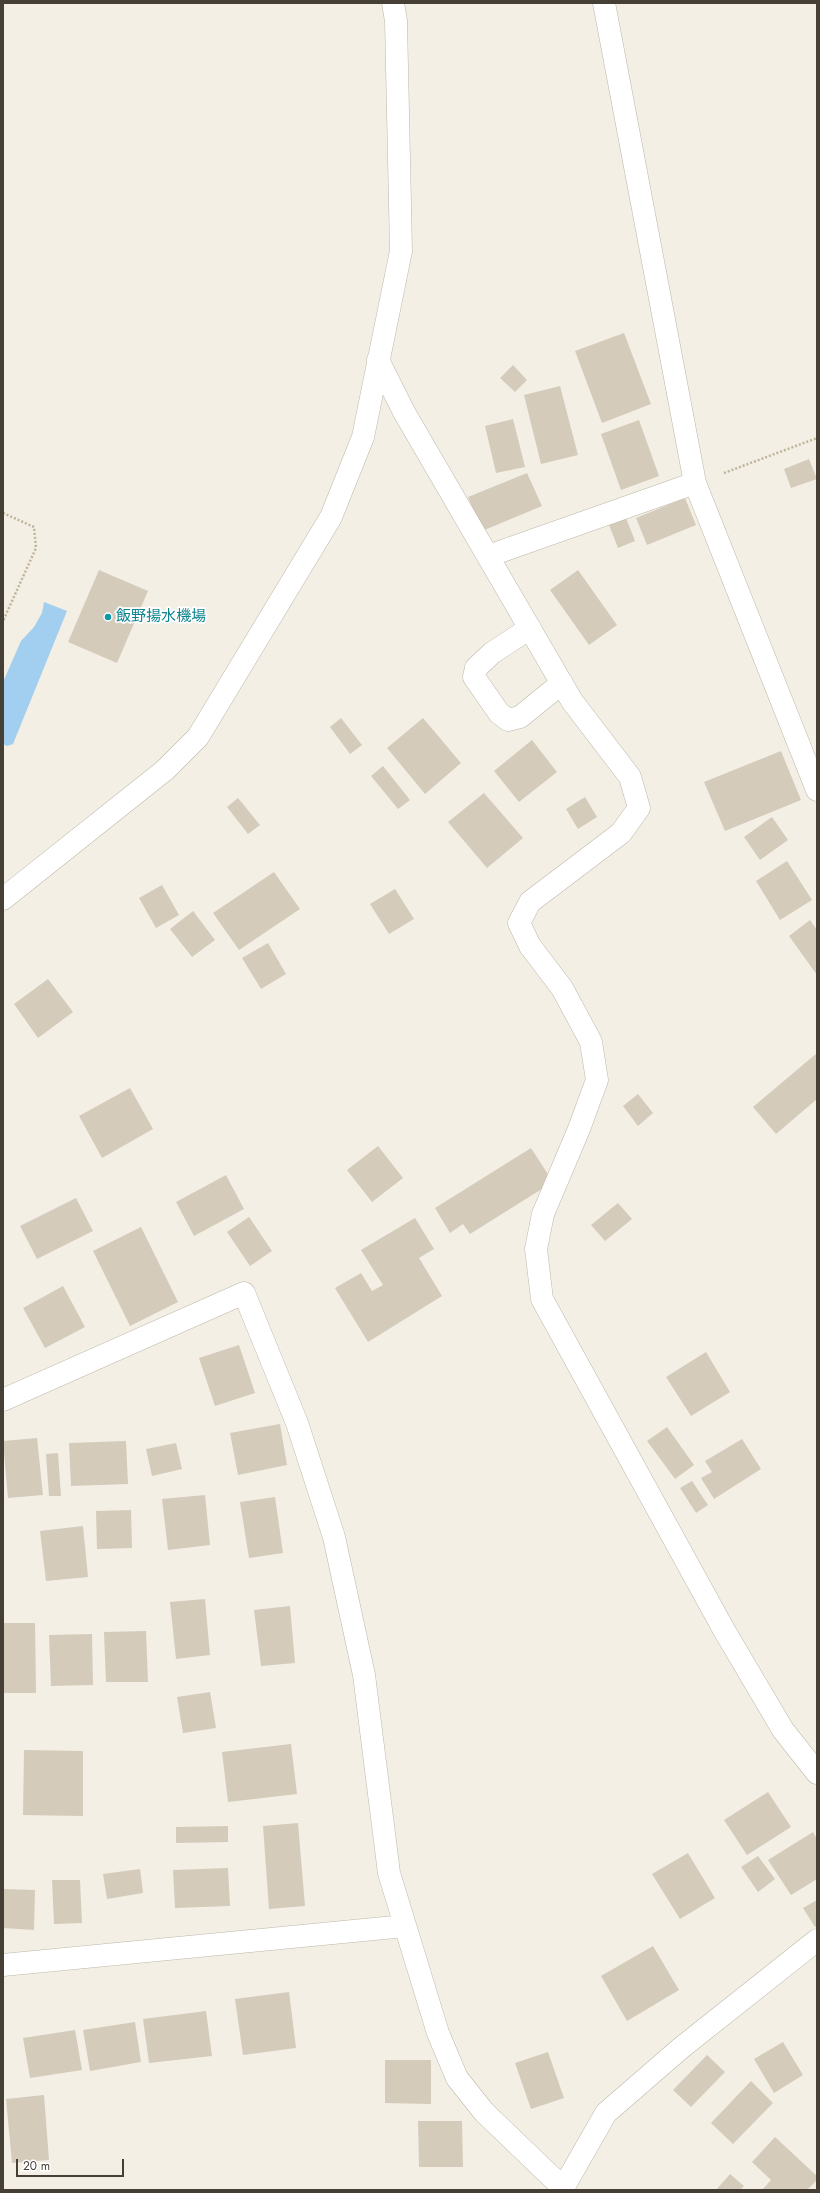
<!DOCTYPE html>
<meta charset="utf-8">
<style>
body{margin:0}
#map{position:relative;width:820px;height:2193px;overflow:hidden;background:#f3efe5;font-family:Jost,sans-serif}
canvas{display:block}
.frame{position:absolute;inset:0;border:4px solid #453f35;pointer-events:none}
.scale{position:absolute;left:16px;top:2159px;width:108px;height:18px;box-sizing:border-box;border:2px solid #453f35;border-top:0;padding-left:5px;font-size:12px;line-height:14px;white-space:nowrap;color:#453f35;-webkit-text-stroke:3px #fff;paint-order:stroke}
</style>
<div id="map">
<canvas width="820" height="2193"></canvas>
<div class="frame"></div>
<div class="scale">20 m</div>
</div>
<script>
const c = document.querySelector('canvas').getContext('2d');
c.lineJoin = 'round';
function fill(path, color) {
  c.fillStyle = color;
  c.fill(path, 'evenodd');
}
function shape(rows) {
  const path = new Path2D();
  for (const r of rows) {
    path.moveTo(r[0], r[1]);
    for (let i = 2; i < r.length; i += 2) path.lineTo(r[i], r[i + 1]);
  }
  return path;
}
function strokePath(path, color, width, dash) {
  c.strokeStyle = color;
  c.lineWidth = width;
  c.lineCap = dash ? 'butt' : 'round';
  c.setLineDash(dash || []);
  c.stroke(path);
}
function drawText(font, color, halo, rows, align = 'center') {
  c.font = font + ' Jost,"Noto Sans JP",sans-serif';
  c.lineWidth = 3.5;
  c.setLineDash([]);
  c.textBaseline = 'middle';
  c.strokeStyle = halo;
  c.fillStyle = color;
  for (const [text, x, y, turn = 0] of rows) {
    c.save();
    c.translate(x, y);
    c.rotate((+turn || 0) * Math.PI / 180);
    c.textAlign = isNaN(turn) ? turn : align;
    if (halo) c.strokeText(text, 0, 0);
    c.fillText(text, 0, 0);
    c.restore();
  }
}
const water = shape([
 [44,602,67,611,13,744,7,746,3,744,3,682,21,641,34,627,42,613]
]);
const building = shape([
 [624,333,651,404,602,423,575,351],
 [513,365,527,380,515,392,500,378],
 [560,386,578,455,541,464,524,395],
 [513,419,525,467,496,473,485,426],
 [639,420,659,476,621,490,601,434],
 [809,459,817,479,791,488,784,469],
 [527,473,542,506,482,531,468,497],
 [685,498,696,525,647,545,636,518],
 [626,518,635,541,618,548,609,525],
 [99,570,148,591,117,663,68,642],
 [578,570,617,625,589,645,550,590],
 [341,718,362,745,350,754,330,727],
 [423,718,461,763,425,794,387,748],
 [532,740,557,772,519,802,494,771],
 [781,751,801,800,725,831,704,782],
 [383,766,410,800,398,809,371,776],
 [484,793,523,838,487,868,448,822],
 [585,797,597,817,578,829,566,809],
 [238,798,260,825,248,834,227,807],
 [772,817,788,840,760,860,744,837],
 [787,861,812,900,780,920,756,881],
 [274,872,300,909,239,950,213,913],
 [162,885,179,915,156,928,139,898],
 [395,889,414,919,389,934,370,904],
 [193,911,215,940,192,957,170,929],
 [810,920,817,930,817,975,789,936],
 [268,943,286,974,261,989,242,958],
 [48,979,73,1012,38,1038,14,1004],
 [817,1053,817,1099,776,1134,753,1107],
 [130,1088,153,1129,102,1158,79,1116],
 [638,1094,653,1113,638,1126,623,1106],
 [378,1146,403,1178,372,1202,347,1170],
 [531,1148,553,1182,470,1234,463,1224,450,1233,435,1208],
 [226,1175,244,1209,194,1236,176,1202],
 [76,1198,93,1231,37,1259,20,1226],
 [618,1203,632,1219,605,1241,591,1225],
 [249,1217,272,1251,250,1266,227,1232],
 [415,1218,434,1249,419,1258,442,1296,368,1342,335,1288,361,1273,372,1291,383,1285,361,1250],
 [141,1227,178,1302,130,1326,93,1251],
 [63,1286,85,1327,45,1348,23,1308],
 [239,1345,255,1393,215,1406,199,1358],
 [706,1352,730,1392,691,1416,666,1377],
 [280,1424,287,1465,238,1475,230,1433],
 [667,1427,694,1465,675,1479,647,1441],
 [37,1438,43,1495,8,1498,3,1441],
 [742,1439,761,1469,714,1499,701,1478,712,1472,705,1461],
 [126,1441,128,1484,71,1486,69,1443],
 [176,1443,182,1469,152,1476,146,1449],
 [58,1453,61,1496,49,1496,46,1454],
 [692,1481,708,1505,696,1513,680,1488],
 [205,1495,210,1545,168,1550,162,1499],
 [275,1497,283,1553,249,1558,240,1502],
 [131,1510,132,1548,97,1549,96,1511],
 [83,1526,88,1577,46,1581,40,1531],
 [205,1599,210,1655,176,1659,170,1602],
 [290,1606,295,1663,261,1666,254,1610],
 [3,1623,35,1623,36,1693,3,1693],
 [146,1631,148,1682,106,1682,104,1632],
 [92,1634,93,1685,51,1686,49,1635],
 [210,1692,216,1728,183,1733,177,1697],
 [291,1744,297,1794,228,1802,222,1752],
 [24,1750,83,1751,83,1816,23,1815],
 [768,1792,791,1827,747,1855,724,1820],
 [298,1823,305,1906,269,1909,263,1826],
 [228,1826,228,1842,176,1843,176,1827],
 [813,1832,817,1839,817,1879,791,1895,768,1860],
 [688,1853,715,1898,680,1919,652,1874],
 [758,1856,775,1879,758,1892,741,1867],
 [228,1868,230,1906,175,1908,173,1870],
 [140,1869,143,1893,107,1899,103,1874],
 [52,1880,80,1880,82,1923,54,1924],
 [3,1889,35,1890,34,1930,3,1928],
 [817,1900,817,1926,815,1927,803,1908],
 [653,1946,679,1990,627,2021,601,1976],
 [289,1992,296,2048,243,2055,235,1999],
 [206,2011,212,2056,149,2063,143,2019],
 [135,2022,141,2062,90,2071,83,2030],
 [75,2030,82,2070,30,2078,23,2038],
 [783,2042,803,2075,774,2093,754,2059],
 [548,2052,564,2098,531,2109,515,2063],
 [707,2055,725,2072,691,2107,673,2090],
 [385,2060,431,2060,431,2104,385,2103],
 [751,2081,773,2103,733,2144,711,2123],
 [44,2095,49,2160,12,2163,6,2099],
 [418,2121,462,2121,463,2167,419,2167],
 [775,2137,817,2176,817,2180,807,2190,762,2190,771,2180,752,2162],
 [730,2174,744,2186,740,2190,716,2190]
]);
const path = shape([
 [724,473,817,438],
 [3,513,34,527,36,548,3,621]
]);
const minor = shape([
 [604,3,695,483,817,790],
 [378,360,404,412,572,701,630,777,639,808,621,833,530,902,519,923,530,946,562,988,591,1042,597,1080,579,1129,543,1214,536,1249,542,1299,724,1630,783,1730,817,1773],
 [488,556,695,483],
 [530,628,492,653,476,668,474,677,499,713,508,720,520,717,562,683],
 [3,899,165,770,198,737,331,517,363,437,401,251,396,21,393,3],
 [3,1400,244,1293,297,1423,334,1537,364,1675,389,1873,438,2033,457,2078,484,2112,562,2187],
 [3,1965,405,1926],
 [562,2190,606,2113,681,2048,817,1940]
]);
const markers = [
 [108,617,4,"#0f9aa8"]
];
const cultureNames = [
 ["飯野揚水機場",116,617]
];
fill(water, '#a2ceef');
fill(building, '#d4cbbb');
strokePath(minor, '#beb7a8', 23);
strokePath(path, '#c0b39a', 2.5, [2, 2]);
strokePath(minor, '#fff', 22);
for (const [x, y, r, color] of markers) {
  const dot = new Path2D();
  dot.arc(x, y, r, 0, 2 * Math.PI);
  c.fillStyle = color;
  c.fill(dot);
  strokePath(dot, '#fff', 1.5);
}
drawText('15px', '#0d838f', '#fff', cultureNames, 'left');
</script>
